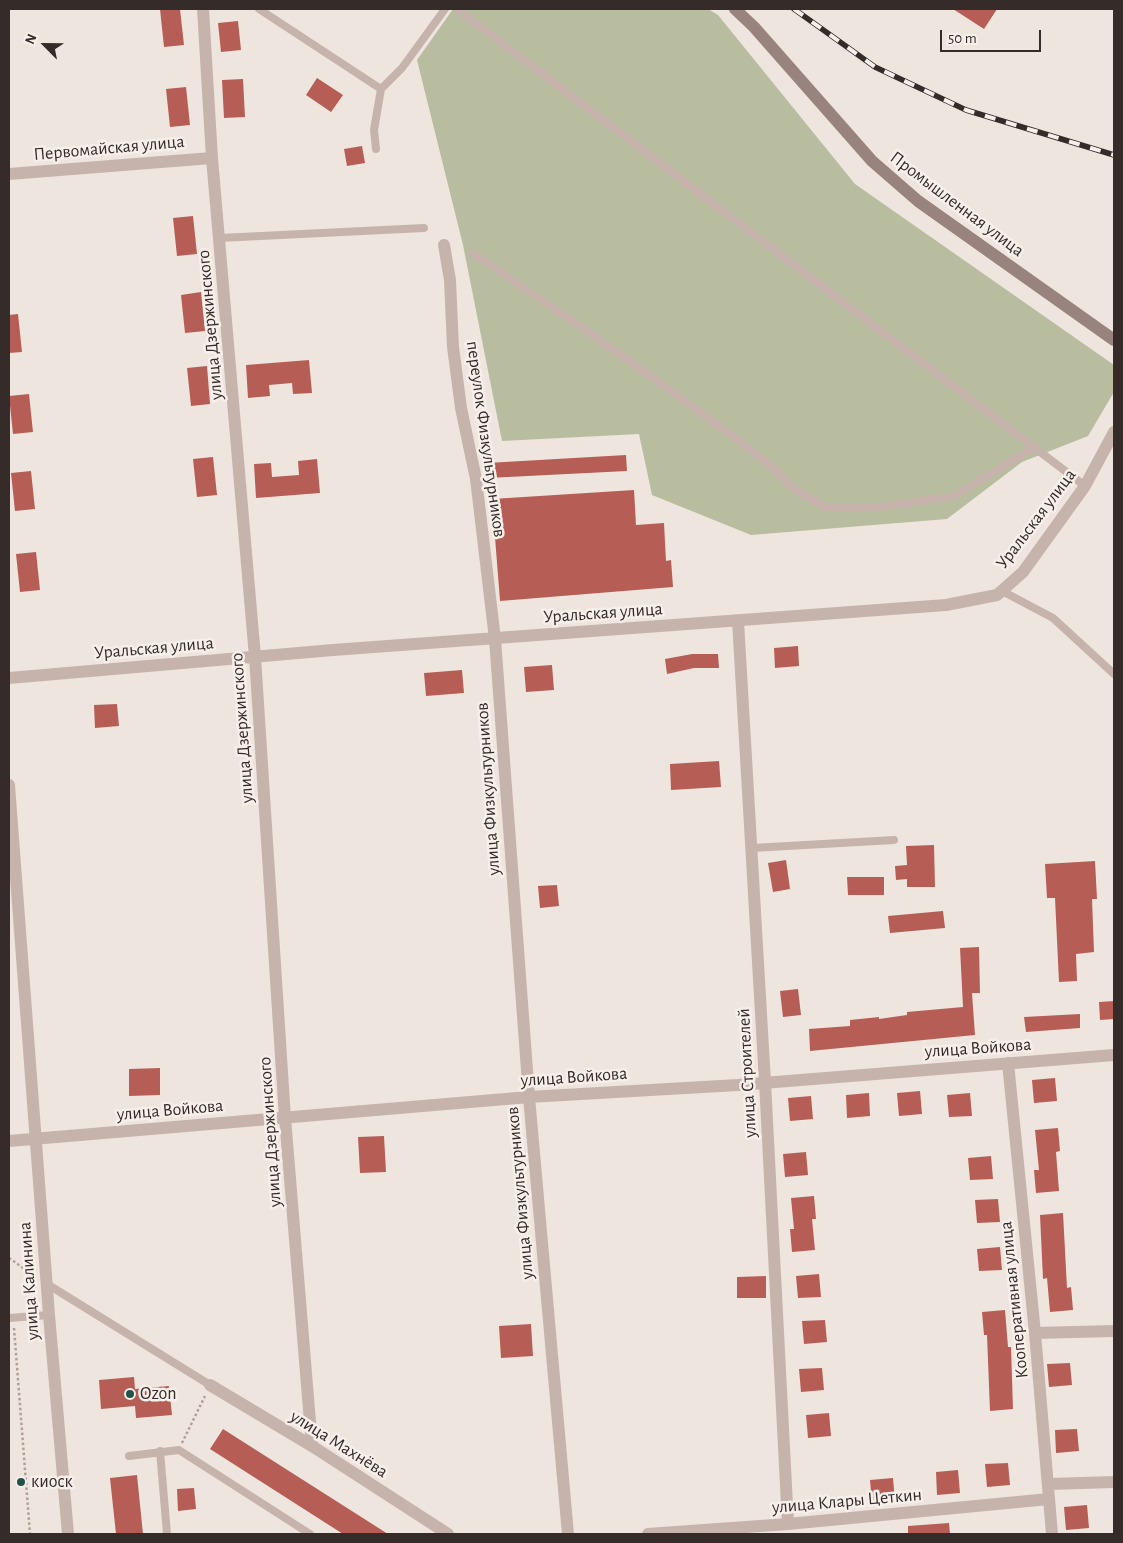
<!DOCTYPE html>
<meta charset="utf-8">
<style>
body{margin:0}
#map{position:relative;width:1123px;height:1543px;overflow:hidden;background:#efe5df;font-family:"Alegreya Sans",sans-serif}
canvas{display:block}
.frame{position:absolute;inset:0;border:10px solid #352c2a;pointer-events:none}
.north{position:absolute;left:20px;top:20px;width:50px;height:50px;-webkit-text-stroke:4px #f7efea;paint-order:stroke;rotate:293deg;font-size:14px;font-weight:700;line-height:20px;text-align:center;color:#352c2a}
.north::after{content:'';display:block;margin:auto;width:18px;height:22px;background:#352c2a;clip-path:polygon(50% 0,100% 100%,50% 72%,0 100%)}
.scale{position:absolute;left:940px;top:30px;width:101px;height:22px;box-sizing:border-box;border:2px solid #352c2a;border-top:0;padding-left:6px;font-size:15px;line-height:18px;white-space:nowrap;color:#352c2a;-webkit-text-stroke:4px #f7efea;paint-order:stroke}
</style>
<div id="map">
<canvas width="1123" height="1543"></canvas>
<div class="frame"></div>
<div class="north">N</div>
<div class="scale">50 m</div>
</div>
<script>
const c = document.querySelector('canvas').getContext('2d');
c.lineJoin = 'round';
function fill(path, color) {
  c.fillStyle = color;
  c.fill(path, 'evenodd');
}
function shape(rows) {
  const path = new Path2D();
  for (const r of rows) {
    path.moveTo(r[0], r[1]);
    for (let i = 2; i < r.length; i += 2) path.lineTo(r[i], r[i + 1]);
  }
  return path;
}
function strokePath(path, color, width, dash) {
  c.strokeStyle = color;
  c.lineWidth = width;
  c.lineCap = dash ? 'butt' : 'round';
  c.setLineDash(dash || []);
  c.stroke(path);
}
function drawText(font, color, halo, rows, align = 'center') {
  c.font = font + ' "Alegreya Sans",sans-serif';
  c.lineWidth = 5;
  c.setLineDash([]);
  c.textBaseline = 'middle';
  c.strokeStyle = halo;
  c.fillStyle = color;
  for (const [text, x, y, turn = 0] of rows) {
    c.save();
    c.translate(x, y);
    c.rotate((+turn || 0) * Math.PI / 180);
    c.textAlign = isNaN(turn) ? turn : align;
    if (halo) c.strokeText(text, 0, 0);
    c.fillText(text, 0, 0);
    c.restore();
  }
}
const green = shape([
 [453,9,708,9,718,15,855,184,1114,365,1114,392,1088,436,1022,462,947,519,751,535,652,495,639,434,502,441,463,245,417,60]
]);
const building = shape([
 [160,9,180,9,184,45,164,47],
 [953,9,997,9,984,29],
 [238,21,241,50,221,52,218,23],
 [317,78,343,95,331,112,306,95],
 [243,79,245,117,224,118,222,80],
 [186,87,190,125,170,127,166,89],
 [362,146,365,163,347,166,344,149],
 [193,216,197,254,177,256,173,218],
 [201,292,205,331,185,333,181,295],
 [18,314,22,352,9,353,9,315],
 [309,360,312,393,293,394,292,383,269,385,270,396,248,398,246,365],
 [207,366,210,404,191,406,187,368],
 [29,394,33,432,13,434,9,396],
 [626,455,627,471,488,478,487,463],
 [213,457,217,495,197,497,193,459],
 [317,459,320,493,256,498,254,464,271,463,272,477,299,475,298,461],
 [31,471,35,509,15,511,11,473],
 [634,490,636,525,664,523,666,561,671,560,673,587,500,601,492,499],
 [36,552,40,590,20,592,16,554],
 [798,646,799,666,775,668,774,648],
 [692,654,718,654,719,668,694,668,667,674,665,659],
 [552,665,554,690,526,692,524,667],
 [462,670,464,693,426,696,424,673],
 [117,704,119,726,95,728,94,705],
 [719,761,721,787,671,790,670,764],
 [934,845,935,887,907,887,907,879,896,880,895,866,907,865,906,846],
 [786,860,790,889,773,892,768,863],
 [1095,861,1097,899,1092,899,1094,952,1076,954,1077,981,1059,982,1055,898,1047,898,1045,864],
 [847,877,884,877,884,895,848,895],
 [557,885,559,906,540,908,538,886],
 [943,911,945,928,890,933,888,916],
 [979,947,980,993,972,993,975,1035,810,1051,809,1029,850,1026,850,1020,879,1017,879,1019,907,1015,907,1012,963,1007,960,948],
 [798,989,801,1015,783,1017,780,991],
 [1114,1001,1114,1019,1100,1020,1099,1002],
 [1080,1014,1080,1028,1026,1032,1024,1017],
 [160,1068,160,1095,129,1096,129,1069],
 [1055,1078,1057,1101,1034,1103,1032,1080],
 [920,1091,922,1114,899,1116,897,1093],
 [869,1093,870,1116,847,1118,846,1095],
 [970,1093,972,1116,949,1117,947,1095],
 [811,1096,813,1119,790,1121,788,1098],
 [1058,1128,1060,1151,1056,1152,1059,1191,1036,1193,1034,1170,1039,1170,1035,1130],
 [384,1136,386,1172,360,1173,358,1137],
 [806,1152,808,1175,785,1177,783,1154],
 [991,1156,993,1179,970,1180,968,1158],
 [814,1196,816,1219,812,1219,815,1250,792,1252,790,1229,794,1229,791,1198],
 [998,1199,1000,1222,977,1223,975,1200],
 [1063,1213,1067,1288,1071,1287,1073,1310,1050,1312,1047,1278,1043,1279,1040,1215],
 [1000,1247,1002,1270,979,1271,977,1249],
 [819,1274,821,1297,798,1298,796,1276],
 [766,1276,766,1298,737,1298,737,1277],
 [1005,1310,1008,1347,1011,1347,1013,1409,990,1411,987,1335,984,1335,982,1312],
 [825,1320,827,1342,804,1344,802,1321],
 [531,1324,533,1356,501,1358,499,1326],
 [1070,1363,1072,1385,1049,1387,1047,1364],
 [822,1368,824,1390,801,1392,799,1369],
 [134,1377,135,1389,169,1386,172,1415,136,1418,135,1406,101,1409,99,1380],
 [829,1413,831,1436,808,1438,806,1415],
 [223,1429,388,1534,343,1534,210,1449],
 [1077,1429,1079,1451,1056,1453,1055,1430],
 [1008,1463,1010,1485,987,1487,985,1464],
 [958,1470,960,1493,937,1495,936,1472],
 [137,1475,143,1534,116,1534,110,1478],
 [893,1478,895,1501,872,1503,870,1480],
 [194,1488,196,1509,178,1511,177,1489],
 [1087,1505,1089,1528,1066,1530,1064,1507],
 [949,1523,950,1534,908,1534,908,1526]
]);
const path = shape([
 [9,1258,33,1275],
 [14,1328,30,1534],
 [182,1443,205,1396]
]);
const service = shape([
 [259,9,381,89,402,68,445,9],
 [457,9,1085,486],
 [376,149,374,130,381,89],
 [220,238,424,228],
 [473,253,603,342,737,439,772,467,794,489,825,507,873,508,954,496,1035,447],
 [1002,591,1053,618,1114,674],
 [752,848,894,840],
 [47,1284,210,1385],
 [9,1318,49,1315],
 [160,1451,167,1534],
 [129,1456,179,1450,310,1534]
]);
const minor = shape([
 [203,9,212,158,255,657,285,1118,312,1446],
 [9,174,212,158],
 [444,245,450,280,453,347,461,408,476,479,495,639,529,1097,568,1534],
 [738,621,765,1082,788,1524],
 [9,678,333,650,946,605,997,595,1023,572,1085,486,1114,432],
 [9,785,49,1315,68,1534],
 [1008,1063,1035,1333,1052,1534],
 [9,1141,529,1097,738,1085,1114,1055],
 [1035,1333,1114,1331],
 [210,1385,312,1446,448,1534],
 [1049,1484,1114,1482],
 [648,1534,788,1524,1049,1499]
]);
const secondary = shape([
 [735,9,754,27,872,161,918,201,1114,340]
]);
const rail = shape([
 [794,9,875,67,966,110,1114,155]
]);
const markers = [
 [130,1394,5,"#25514d"],
 [21,1482,5,"#25514d"]
];
const streetNames = [
 ["Первомайская улица",109,148,-5],
 ["Промышленная улица",957,204,37],
 ["улица Дзержинского",210,325,-95],
 ["переулок Физкультурников",486,439,82],
 ["Уральская улица",1036,519,-53],
 ["Уральская улица",603,613,-4],
 ["Уральская улица",154,648,-5],
 ["улица Дзержинского",242,728,-94],
 ["улица Физкультурников",488,789,-94],
 ["улица Войкова",978,1048,-4],
 ["улица Строителей",747,1073,-93],
 ["улица Войкова",574,1077,-4],
 ["улица Войкова",170,1110,-5],
 ["улица Дзержинского",270,1132,-94],
 ["улица Физкультурников",520,1193,-95],
 ["улица Калинина",29,1281,-94],
 ["Кооперативная улица",1014,1300,-96],
 ["улица Махнёва",339,1444,32],
 ["улица Клары Цеткин",847,1501,-5]
];
const poiNames = [
 ["Ozon",140,1394],
 ["киоск",31,1482]
];
fill(green, '#b8bda0');
fill(building, '#b65e56');
strokePath(path, '#b29e96', 2.5, [2.5, 2.5]);
strokePath(service, '#c6b4ac', 8);
strokePath(minor, '#c6b4ac', 12);
strokePath(secondary, '#99837e', 12);
strokePath(rail, '#352c2a', 5.5);
strokePath(rail, '#f7efea', 4, [11]);
for (const [x, y, r, color] of markers) {
  const dot = new Path2D();
  dot.arc(x, y, r, 0, 2 * Math.PI);
  c.fillStyle = color;
  c.fill(dot);
  strokePath(dot, '#f7efea', 2);
}
drawText('18px', '#352c2a', '#f7efea', streetNames);
drawText('18px', '#352c2a', '#f7efea', poiNames, 'left');
</script>
